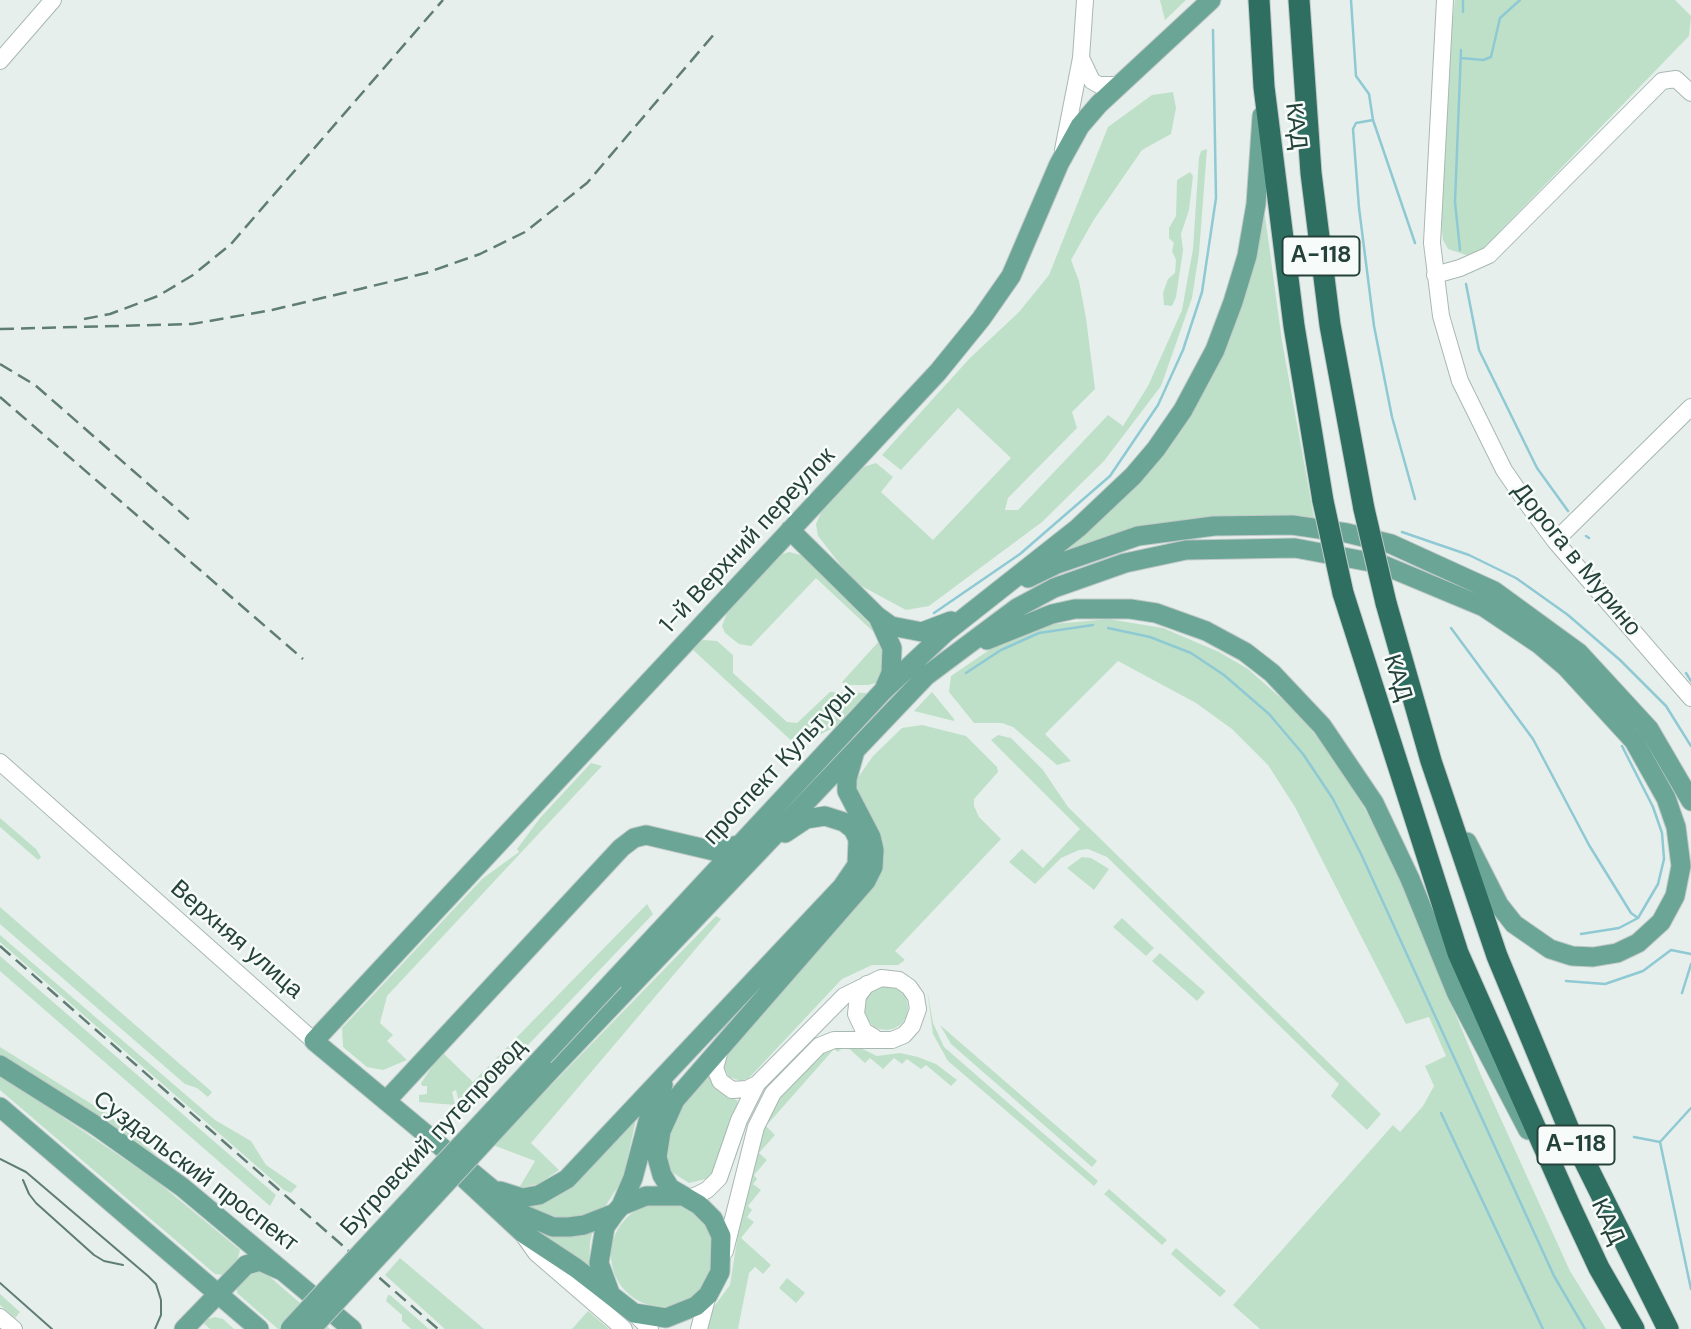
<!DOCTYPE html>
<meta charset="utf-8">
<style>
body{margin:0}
canvas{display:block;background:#e6efeb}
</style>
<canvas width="1691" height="1329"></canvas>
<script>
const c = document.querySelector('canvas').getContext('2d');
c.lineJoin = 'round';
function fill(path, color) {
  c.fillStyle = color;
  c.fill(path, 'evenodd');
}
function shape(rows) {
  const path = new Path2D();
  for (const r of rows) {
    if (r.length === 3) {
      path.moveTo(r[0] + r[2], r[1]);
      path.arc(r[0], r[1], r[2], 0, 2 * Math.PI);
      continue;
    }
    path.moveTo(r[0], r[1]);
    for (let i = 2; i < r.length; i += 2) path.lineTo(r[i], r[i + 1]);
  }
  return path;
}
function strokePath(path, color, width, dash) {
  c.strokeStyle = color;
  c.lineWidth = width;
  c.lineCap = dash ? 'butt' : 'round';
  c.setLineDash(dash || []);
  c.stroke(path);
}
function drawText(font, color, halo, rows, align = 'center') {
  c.font = font + ' "DM Sans",sans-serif';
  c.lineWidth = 5;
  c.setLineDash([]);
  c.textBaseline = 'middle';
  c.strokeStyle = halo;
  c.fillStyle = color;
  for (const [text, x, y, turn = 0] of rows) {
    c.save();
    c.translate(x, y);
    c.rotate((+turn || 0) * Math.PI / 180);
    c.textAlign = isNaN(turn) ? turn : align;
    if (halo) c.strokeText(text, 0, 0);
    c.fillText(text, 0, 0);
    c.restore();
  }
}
const green = shape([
 [1160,0,1186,0,1165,20],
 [1455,0,1675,0,1691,16,1689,36,1479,253,1466,255,1448,249,1443,240,1440,215,1448,55],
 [1173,92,1176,108,1171,134,1142,150,1093,221,1071,260,1079,281,1086,318,1095,389,1072,412,1077,428,1008,498,1005,510,1018,510,1108,415,1123,426,1148,386,1182,310,1193,249,1199,158,1201,151,1207,149,1199,253,1192,298,1161,386,1104,461,1042,522,929,606,906,610,854,582,818,536,816,524,823,508,860,468,876,463,893,477,881,492,933,540,1011,458,958,408,901,470,882,455,970,358,1019,312,1049,275,1108,127,1152,95],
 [1190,172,1193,176,1189,210,1181,234,1183,250,1176,297,1172,306,1164,305,1163,293,1168,279,1175,273,1176,260,1172,251,1174,243,1169,238,1169,228,1176,216,1177,180],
 [1263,201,1282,341,1315,523,1062,554,1059,552,1183,417],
 [789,552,801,555,882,636,887,649,880,682,868,685,845,685,842,682,881,639,816,578,751,646,739,644,725,633,722,626,727,613,780,555],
 [1108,619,1163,628,1219,652,1248,669,1299,714,1340,767,1383,840,1480,1073,1570,1271,1606,1329,1260,1329,1233,1305,1393,1125,1400,1132,1423,1106,1434,1086,1425,1066,1446,1056,1429,1017,1406,1024,1295,807,1268,765,1232,729,1196,703,1118,661,1045,734,1071,761,1057,765,1013,727,1002,723,974,723,949,692,951,676,998,644,1054,624],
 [703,640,717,641,733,655,733,673,787,722,797,723,830,692,867,693,835,727,797,746,691,648],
 [932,692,954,719,954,721,914,711],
 [922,725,966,736,997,767,998,772,974,799,974,806,979,817,1001,839,895,951,905,960,898,965,872,965,842,979,749,1078,741,1081,729,1077,724,1067,725,1057,877,880,882,866,881,836,858,796,857,779,873,756,902,728],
 [998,735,1011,738,1043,770,1068,807,1381,1114,1367,1130,1331,1096,1339,1084,1107,857,1088,849,1079,850,1061,858,1035,884,1009,862,1022,849,1043,868,1080,829,991,740],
 [591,763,602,766,387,996,380,1023,393,1035,387,1041,407,1060,383,1070,367,1067,343,1047,342,1028,482,879,519,852,517,849,540,818],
 [0,818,36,849,41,857,38,860,0,827],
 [1082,857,1091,858,1109,869,1094,890,1067,868],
 [647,904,653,914,467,1109,460,1107,456,1090,452,1092,455,1105,419,1102,419,1095,427,1094,427,1086,422,1086,421,1083,442,1052,473,1082],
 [0,907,212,1092,208,1097,197,1088,185,1084,0,924],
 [716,916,721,919,531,1143,559,1170,539,1184,519,1188,535,1161,493,1145],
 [1122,918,1154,948,1146,956,1113,927],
 [0,935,215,1120,251,1141,266,1165,297,1186,291,1193,284,1190,0,942],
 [1160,953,1205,992,1197,1001,1152,961],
 [0,956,276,1195,270,1206,0,971],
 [886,1008,22],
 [927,989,933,1023,944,1047,1098,1181,1094,1186,948,1061,933,1034],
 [940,1025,1097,1161,1092,1167,951,1044],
 [848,1042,877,1056,900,1053,918,1057,936,1064,957,1080,951,1086,926,1065,921,1069,907,1059,902,1064,894,1058,883,1069,870,1058,865,1063,845,1045,838,1052,834,1049,766,1126,775,1135,759,1153,767,1160,754,1175,757,1179,753,1184,761,1190,748,1206,752,1210,747,1217,754,1222,741,1238,771,1265,763,1274,755,1267,749,1273,738,1329,704,1329,713,1308,730,1285,748,1171,772,1101,822,1047],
 [0,1047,106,1113,159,1157,0,1056],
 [708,1074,718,1090,738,1101,717,1170,709,1178,689,1183,670,1171,664,1149,674,1113],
 [0,1075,154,1179,240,1250,237,1261,224,1275,215,1274,0,1090],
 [636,1119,623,1179,604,1208,595,1214,554,1223,523,1205],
 [1109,1189,1167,1240,1162,1245,1104,1194],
 [663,1255,52],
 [594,1226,590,1242,589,1268,530,1231],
 [1176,1248,1226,1291,1220,1297,1171,1254],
 [400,1258,484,1329,445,1329,385,1275],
 [262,1270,330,1329,278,1329,237,1293,237,1288,251,1271],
 [787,1278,805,1293,796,1303,779,1288],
 [0,1294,20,1312,15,1318,0,1305],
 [388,1295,390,1295,429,1329,411,1329,402,1321,402,1315,386,1301],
 [588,1311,609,1329,572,1329],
 [215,1317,223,1319,234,1329,210,1329,201,1321]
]);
const stream = shape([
 [1351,0,1356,76,1369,94,1373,120,1415,243],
 [1463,12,1463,0],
 [1461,58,1483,60,1491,57,1500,18,1520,0],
 [1373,120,1356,123,1353,129,1359,208,1374,326,1392,417,1415,499],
 [1460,250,1455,202,1461,50],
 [1466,284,1479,350,1537,468,1568,511],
 [1402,532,1469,555,1516,578,1568,615,1620,660,1666,706,1691,746],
 [1586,536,1589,538],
 [934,613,1020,554,1110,476,1158,405,1183,350,1202,292,1216,198,1213,30],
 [1108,628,1150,637,1191,653,1224,675,1269,714,1303,754,1333,799,1361,854,1554,1276,1585,1329],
 [1451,628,1533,739,1589,845,1631,913,1638,918],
 [966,673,1001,650,1039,633,1093,625],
 [1686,673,1691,681],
 [1581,934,1619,928,1638,918,1658,884,1664,859,1662,833,1653,807,1622,746],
 [1566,981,1605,984,1643,971,1671,950,1691,954],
 [1682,993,1691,964],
 [1441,1113,1543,1329],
 [1634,1137,1660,1142,1691,1108],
 [1660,1142,1691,1289]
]);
const minor = shape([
 [1445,0,1432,243,1441,316,1460,381,1504,470,1526,502,1555,541,1691,698],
 [1081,58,1092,81,1099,85,1119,85],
 [0,61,53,0],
 [1063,150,1081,58,1085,0],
 [1435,275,1460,268,1489,255,1662,81,1676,79,1691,93],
 [1555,541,1691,407],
 [0,762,314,1041],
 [867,984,858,996,856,1014,864,1031,874,1037],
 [720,1050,715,1068,720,1081,732,1090,747,1089,757,1084],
 [683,1196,693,1197,707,1190,719,1178,739,1120,757,1084,844,996,881,978,899,980,909,987,916,997,918,1009,912,1026,904,1035,892,1040,834,1040,819,1046,773,1093,756,1127,725,1251],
 [524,1236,536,1253,624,1329],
 [634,1313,650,1329],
 [0,1317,14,1329],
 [699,1329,708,1295]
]);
const major = shape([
 [790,530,877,616,891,626,922,632,951,621],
 [1028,578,1057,564,1138,536,1214,526,1292,525,1347,533,1391,544,1494,591,1579,653,1649,729,1691,801],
 [878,617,892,648,891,673,885,687],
 [987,640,1052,614,1075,609,1130,609,1156,613,1206,631,1245,652,1272,673,1322,726,1374,803,1410,879,1456,992,1528,1130],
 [614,980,883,691,945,633,1078,528,1133,476,1156,449,1183,410,1215,350,1233,302,1247,256,1256,204,1262,116],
 [0,1065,95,1125,182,1187,352,1329],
 [549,1072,926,676,1017,608,1054,588,1125,563,1186,550,1295,548,1381,564,1484,607,1539,644,1566,667,1634,741,1666,798,1676,827,1681,866,1675,896,1661,922,1638,943,1617,953,1593,957,1572,956,1550,949,1514,924,1499,905,1467,842],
 [386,1101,621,848,634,838,646,835,714,851,738,845],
 [0,1107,259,1329],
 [465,1179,523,1233,576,1268,634,1313,666,1318,696,1306,708,1295,720,1272,721,1236,713,1219,699,1205,670,1188,662,1175,657,1157,661,1131,675,1100,866,881,873,867,874,850,871,837,847,791,847,779,855,751],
 [500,1191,522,1198,539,1195,567,1179,842,887,857,865,858,839,853,829,844,822,825,816,806,819,785,833],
 [621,1206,633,1178,651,1110,663,1085],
 [615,1213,584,1225,569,1227,553,1227,522,1214,314,1041,938,372,981,319,1011,276,1059,164,1080,126,1099,104,1211,0],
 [610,1293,599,1263,605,1227,615,1213,621,1206,646,1196,683,1196],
 [184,1329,246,1265,260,1261,280,1270]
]);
const highway = shape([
 [1259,0,1264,87,1294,326,1323,501],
 [1299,0,1311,173,1330,325,1364,509],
 [1343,593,1458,953,1570,1206,1599,1268,1634,1329],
 [1386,603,1431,761,1497,956,1570,1132,1668,1329]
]);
const tram = shape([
 [0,1159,26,1172,148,1276,156,1284,161,1300,161,1315,155,1329],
 [23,1180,29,1194,36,1203,94,1255,104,1261,123,1265],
 [0,1283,52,1329]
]);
const rail = shape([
 [84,319,110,314,158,296,193,275,231,244,443,0],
 [0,329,192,324,272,310,360,289,426,273,480,254,525,232,587,183,715,33],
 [0,364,35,385,194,524],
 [0,397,303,659],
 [0,946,438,1329]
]);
const majorBridge = shape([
 [290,1329,614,980],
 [311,1329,549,1072]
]);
const highwayBridge = shape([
 [1323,501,1343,593],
 [1364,509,1386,603]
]);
const shields = [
 [1321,256,77],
 [1576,1145,77]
];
const shieldNames = [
 ["А-118",1321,256],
 ["А-118",1576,1145]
];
const streetNames = [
 ["КАД",1295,126,83],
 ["1-й Верхний переулок",748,541,-47],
 ["Дорога в Мурино",1576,560,51],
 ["КАД",1397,678,73],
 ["проспект Культуры",780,765,-47],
 ["Верхняя улица",236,940,41],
 ["Бугровский путепровод",434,1138,-47],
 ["Суздальский проспект",195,1172,37],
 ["КАД",1607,1222,65]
];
fill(green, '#bfe0c8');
strokePath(stream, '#8ec9d4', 2.5);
strokePath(minor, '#a8b8b2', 18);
strokePath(major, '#c2cac8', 21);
strokePath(highway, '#c2cac8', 23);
strokePath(minor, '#fff', 16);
strokePath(major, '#6aa596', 19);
strokePath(highway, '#2f6f62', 21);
strokePath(tram, '#5f7d75', 2);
strokePath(rail, '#5f7d75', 2.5, [14, 7]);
strokePath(majorBridge, '#c2cac8', 21, []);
strokePath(highwayBridge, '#c2cac8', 23, []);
strokePath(majorBridge, '#6aa596', 19);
strokePath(highwayBridge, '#2f6f62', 21);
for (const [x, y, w] of shields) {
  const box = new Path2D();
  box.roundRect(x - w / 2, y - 19.5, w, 39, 5);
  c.fillStyle = '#f7fbf9';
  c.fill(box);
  strokePath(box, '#24423a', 2);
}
drawText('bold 23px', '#24423a', null, shieldNames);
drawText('24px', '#24423a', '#f7fbf9', streetNames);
</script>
